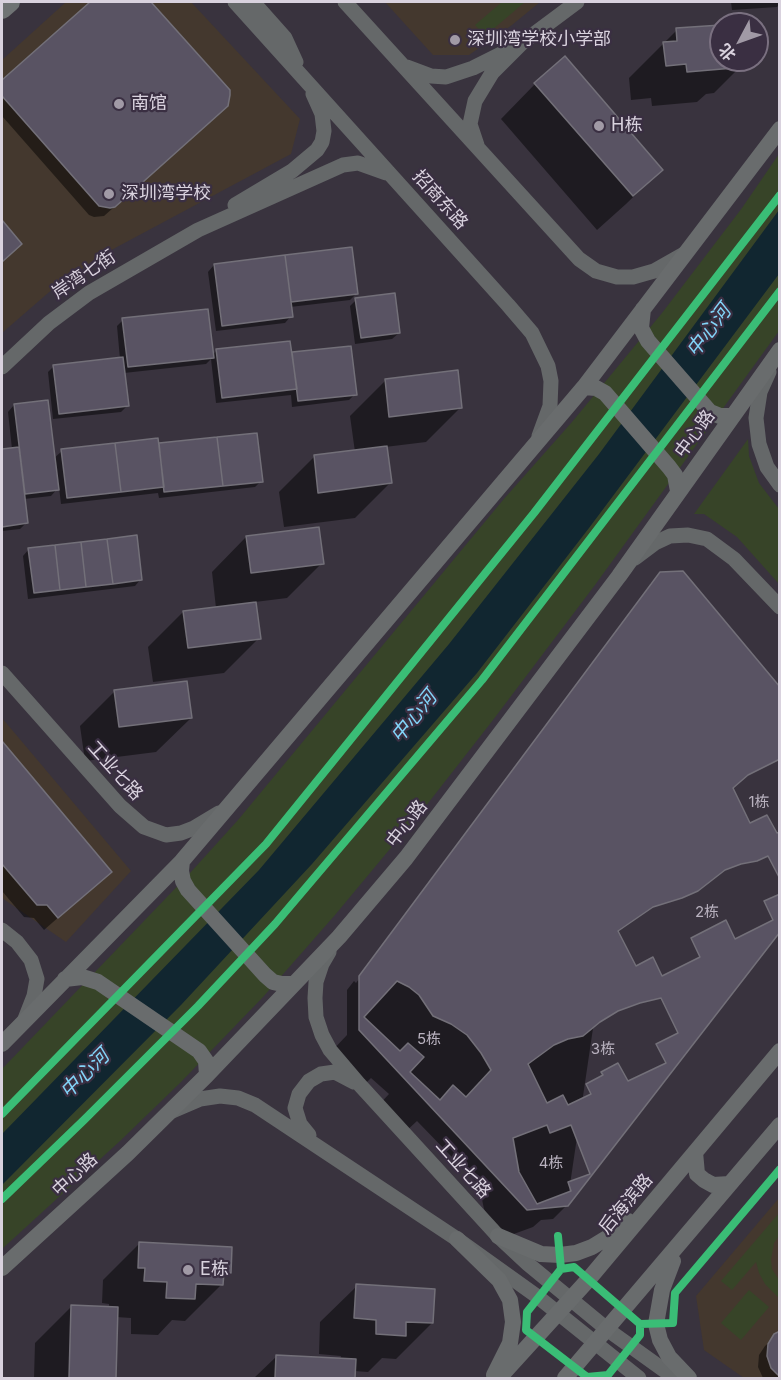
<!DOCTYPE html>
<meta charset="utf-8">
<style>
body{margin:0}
#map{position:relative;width:781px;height:1380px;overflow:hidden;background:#39333e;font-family:Inter,"Noto Sans SC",sans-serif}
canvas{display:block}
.frame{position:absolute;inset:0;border:3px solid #d9d2de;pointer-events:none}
.north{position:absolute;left:709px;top:12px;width:60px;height:60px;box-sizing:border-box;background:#3a2f42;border:2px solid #7a7080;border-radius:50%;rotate:229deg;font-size:16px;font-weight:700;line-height:24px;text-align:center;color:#d9d2de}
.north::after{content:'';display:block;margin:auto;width:21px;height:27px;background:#a19aa6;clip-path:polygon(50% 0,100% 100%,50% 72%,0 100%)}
</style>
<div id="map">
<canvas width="781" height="1380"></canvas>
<div class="frame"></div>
<div class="north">北</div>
</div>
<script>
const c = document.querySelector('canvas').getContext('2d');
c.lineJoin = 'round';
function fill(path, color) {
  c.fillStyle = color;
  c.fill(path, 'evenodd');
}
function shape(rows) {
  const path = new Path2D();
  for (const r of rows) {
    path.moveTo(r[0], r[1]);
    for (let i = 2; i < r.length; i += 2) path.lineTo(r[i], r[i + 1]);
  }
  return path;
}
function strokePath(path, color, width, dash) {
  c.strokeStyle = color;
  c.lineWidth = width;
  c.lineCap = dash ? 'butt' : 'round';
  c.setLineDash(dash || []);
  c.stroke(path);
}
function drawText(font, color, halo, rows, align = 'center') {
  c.font = font + ' Inter,"Noto Sans SC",sans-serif';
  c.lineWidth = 4.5;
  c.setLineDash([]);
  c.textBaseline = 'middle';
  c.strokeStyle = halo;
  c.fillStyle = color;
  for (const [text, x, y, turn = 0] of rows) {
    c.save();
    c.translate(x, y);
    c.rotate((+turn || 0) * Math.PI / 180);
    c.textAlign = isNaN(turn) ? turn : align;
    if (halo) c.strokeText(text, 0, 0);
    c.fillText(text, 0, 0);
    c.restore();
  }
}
const education = shape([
 [66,2,191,2,300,119,291,154,102,255,55,287,2,333,2,60],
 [385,2,540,2,512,25,469,55,433,55],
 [2,718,131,871,66,942,2,898],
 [779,1198,779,1378,744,1378,704,1350,696,1296]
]);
const green = shape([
 [502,2,525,2,485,36,475,25],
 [779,154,779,331,595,585,493,720,429,802,335,915,263,997,181,1082,120,1141,2,1249,2,1069,190,873,238,820,503,500,572,422,662,313,742,208],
 [748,439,749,456,759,483,779,509,779,584,737,537,704,514,694,514],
 [779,1213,779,1236,774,1243,771,1260,772,1269,779,1280,779,1298,765,1284,759,1273,756,1262,732,1290,721,1281],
 [749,1290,769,1307,741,1340,721,1323]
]);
const water = shape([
 [779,210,779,274,589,528,477,673,312,864,181,1005,2,1185,2,1134,259,870,449,644,599,454]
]);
const shadow = shape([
 [93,2,149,2,228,91,217,116,104,216,94,217,89,215,2,116,2,83],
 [721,2,780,2,780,4,777,7,732,10,731,2,721,3],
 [677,30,721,60,747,60,714,93,706,94,697,102,652,106,651,98,631,100,629,78],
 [535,84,661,170,626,204,597,230,501,119],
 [2,223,20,244,2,262],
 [214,265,356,294,350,300,290,307,291,316,285,323,216,331,208,272],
 [356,300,399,333,392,339,355,344,350,306],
 [123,320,212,356,216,351,291,354,350,347,355,394,349,400,292,407,291,395,216,403,211,359,206,364,124,373,128,405,121,412,53,419,48,372,54,366,120,359,117,326],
 [385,381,461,407,426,442,385,447,390,483,355,518,284,527,279,492,314,457,355,452,350,416],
 [14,405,53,459,62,451,157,445,256,434,261,481,255,487,159,498,158,493,61,504,59,487,51,496,24,499,26,523,20,529,2,531,2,450,12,449,8,412],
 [246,537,322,563,287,598,255,602,259,638,224,673,153,682,148,647,183,612,216,608,212,572],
 [29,549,141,579,135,586,28,599,23,556],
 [660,573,567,1205,553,1219,541,1220,533,1227,500,1239,484,1209,479,1185,417,1121,402,1135,375,1109,389,1094,371,1078,363,1086,329,1054,347,1035,347,990,354,981,356,983,653,584,650,584],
 [115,691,191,718,156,752,85,761,80,726],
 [2,744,110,872,44,930,34,918,24,917,2,891],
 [139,1244,230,1272,222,1280,222,1284,185,1321,172,1320,158,1335,131,1334,131,1318,116,1317,114,1378,34,1378,35,1343,72,1306,109,1308,109,1304,102,1303,103,1280],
 [357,1286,432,1323,396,1359,382,1358,368,1372,354,1371,353,1378,254,1378,277,1356,340,1360,341,1356,319,1354,320,1322],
 [780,1333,780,1378,763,1378,758,1367,759,1355,765,1346]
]);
const building = shape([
 [90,2,151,2,230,90,230,95,228,106,115,207,110,208,99,206,2,96,2,80,90,2],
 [721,25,721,60,733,60,734,68,687,72,686,64,666,66,663,42,677,41,676,28,721,25],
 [565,56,663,170,633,196,534,83,565,56],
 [2,220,22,244,2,262,2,220],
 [352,247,358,294,291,302,285,255,352,247],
 [285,255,293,317,222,326,214,264,285,255],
 [395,293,400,333,361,338,355,298,395,293],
 [208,309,214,358,128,367,122,318,208,309],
 [290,341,297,389,222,398,216,349,290,341],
 [351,346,357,395,298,401,292,352,351,346],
 [123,357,129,406,59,414,53,365,123,357],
 [458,370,462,408,389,417,385,379,458,370],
 [48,400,59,490,25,494,14,404,48,400],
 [257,433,263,482,223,486,217,437,257,433],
 [217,437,223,486,164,492,159,443,217,437],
 [158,438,164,487,121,492,115,443,158,438],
 [115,443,121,492,67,498,61,449,115,443],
 [387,446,392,483,318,493,314,455,387,446],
 [19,447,28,523,2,527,2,449,19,447],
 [319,527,324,564,251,573,246,536,319,527],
 [137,535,142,580,113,584,107,539,137,535],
 [107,539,113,584,86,587,81,542,107,539],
 [81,542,86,587,60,590,55,545,81,542],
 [55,545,60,590,34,593,28,548,55,545],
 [683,571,780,687,780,932,568,1206,527,1210,359,1030,359,976,660,572,683,571],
 [256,602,261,639,188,648,183,611,256,602],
 [187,681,192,718,119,727,114,690,187,681],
 [2,741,112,872,58,918,47,905,37,905,2,864,2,741],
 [780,759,780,832,777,833,767,815,750,823,733,788,748,775,780,759],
 [768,856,780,879,780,894,764,901,773,920,735,939,726,920,691,938,700,957,662,976,653,957,636,966,618,931,653,907,682,898,698,891,725,870,741,864,757,861,768,856],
 [397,981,409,987,419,995,433,1016,451,1024,467,1035,481,1053,491,1070,466,1097,453,1085,440,1100,410,1072,424,1057,408,1043,400,1051,364,1017,397,981],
 [661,998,678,1033,656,1044,666,1063,628,1081,618,1063,601,1072,603,1075,586,1084,591,1094,568,1105,563,1095,547,1103,528,1064,554,1045,568,1039,583,1036,600,1022,618,1011,640,1003,661,998],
 [547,1125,550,1133,571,1125,590,1174,568,1182,571,1191,537,1204,519,1172,513,1138,547,1125],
 [139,1242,232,1247,231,1273,224,1272,223,1285,196,1284,195,1299,166,1298,167,1282,144,1281,145,1268,138,1268,139,1242],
 [356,1284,435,1289,433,1323,406,1322,406,1336,376,1334,376,1320,354,1318,356,1284],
 [71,1305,118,1307,116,1378,69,1378,71,1305],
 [780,1331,780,1377,771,1368,767,1356,768,1344,774,1334,780,1331],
 [276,1355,356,1359,355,1378,275,1378,276,1355]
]);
const tertiary = shape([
 [235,2,508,305,532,333,548,366,551,381,550,406,539,436],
 [253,2,285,38,296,62],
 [345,2,579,259,596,271,617,277,633,277,654,271,684,254],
 [407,67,431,76,446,77,473,68,511,49],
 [477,145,470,124,475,101,492,73,522,43,577,2],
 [235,205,292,171,317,150,322,142,324,131,322,114,313,94],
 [2,367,49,323,89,293,198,230,343,165,358,163,386,173],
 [769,372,760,392,756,418,759,444,767,467,780,485],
 [635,558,655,543,670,536,688,535,707,539,734,559,780,607],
 [2,673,120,806,144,827,166,835,181,833,194,828,219,813],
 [2,930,17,942,31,960,37,979,34,996,25,1019],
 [329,952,322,964,316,982,315,998,316,1017,322,1035,330,1050,359,1084,498,1236,528,1264,608,1330,675,1378],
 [172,1111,200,1099,220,1096,238,1098,255,1105,457,1239,538,1297,639,1378],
 [309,1135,300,1124,295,1108,299,1094,309,1081,321,1074,335,1072,354,1082]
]);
const secondary = shape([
 [643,309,641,328,648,341,710,412,720,416,733,416],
 [584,387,596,388,605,393,669,467,675,475,678,491],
 [182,861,181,871,183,881,188,890,265,975,273,982,282,984,294,984],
 [65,979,82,977,98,982,199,1051,206,1061,207,1075],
 [2,1044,182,861,584,387,780,129],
 [695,1152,697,1174,704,1180,713,1185,730,1184],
 [498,1236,541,1254,560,1255,576,1253,592,1247,610,1236,628,1221],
 [457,1239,499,1280,510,1300,513,1322,510,1343,494,1375],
 [673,1261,662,1290,656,1324,660,1340,669,1357,689,1378],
 [2,1268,128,1153,207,1075,339,937,406,858,619,576,780,350],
 [499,1378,588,1280,780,1051],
 [565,1378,780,1125]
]);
const primary = shape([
 [2,9,10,2]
]);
const cycleway = shape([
 [2,1114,266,844,534,513,780,195],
 [2,1199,84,1120,198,1006,275,924,482,680,780,291],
 [558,1236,561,1269,527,1312,526,1330,587,1377,608,1375,640,1335,640,1324],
 [561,1269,574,1267,640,1324,673,1323,675,1293,780,1169]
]);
const markers = [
 [455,40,6,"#a19aa6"],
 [119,104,6,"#a19aa6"],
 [599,126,6,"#a19aa6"],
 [109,194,6,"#a19aa6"],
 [188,1270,6,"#a19aa6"]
];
const numberNames = [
 ["1栋",759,802],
 ["2栋",707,912],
 ["5栋",429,1039],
 ["3栋",603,1049],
 ["4栋",551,1163]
];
const poiNames = [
 ["深圳湾学校小学部",467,40],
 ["南馆",131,104],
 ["H栋",611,126],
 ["深圳湾学校",121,194],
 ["E栋",200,1270]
];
const streetNames = [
 ["招商东路",440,200,48],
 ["岸湾七街",84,275,-34],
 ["中心路",695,434,-54],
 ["工业七路",115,771,48],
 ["中心路",407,824,-52],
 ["工业七路",463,1169,48],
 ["中心路",75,1175,-43],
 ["后海滨路",626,1204,-50]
];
const waterNames = [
 ["中心河",709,331,-53],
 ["中心河",414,717,-51],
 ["中心河",85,1074,-45]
];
fill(education, '#44382e');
fill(green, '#374428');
fill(water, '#112630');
fill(shadow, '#0007');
fill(building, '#595363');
strokePath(building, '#737079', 1.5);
strokePath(tertiary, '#656869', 15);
strokePath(secondary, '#696c6d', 16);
strokePath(primary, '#6f7374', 20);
strokePath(cycleway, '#3abd76', 8);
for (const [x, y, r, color] of markers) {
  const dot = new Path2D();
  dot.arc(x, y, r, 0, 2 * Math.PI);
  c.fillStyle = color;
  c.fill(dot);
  strokePath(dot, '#3a2f42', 2);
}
drawText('15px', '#b9b2bf', null, numberNames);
drawText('18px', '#d9d2de', '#3a2f42', poiNames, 'left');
drawText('18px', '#d9d2de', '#3a2f42', streetNames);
drawText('italic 20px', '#82d4f8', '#3a2f42', waterNames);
</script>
